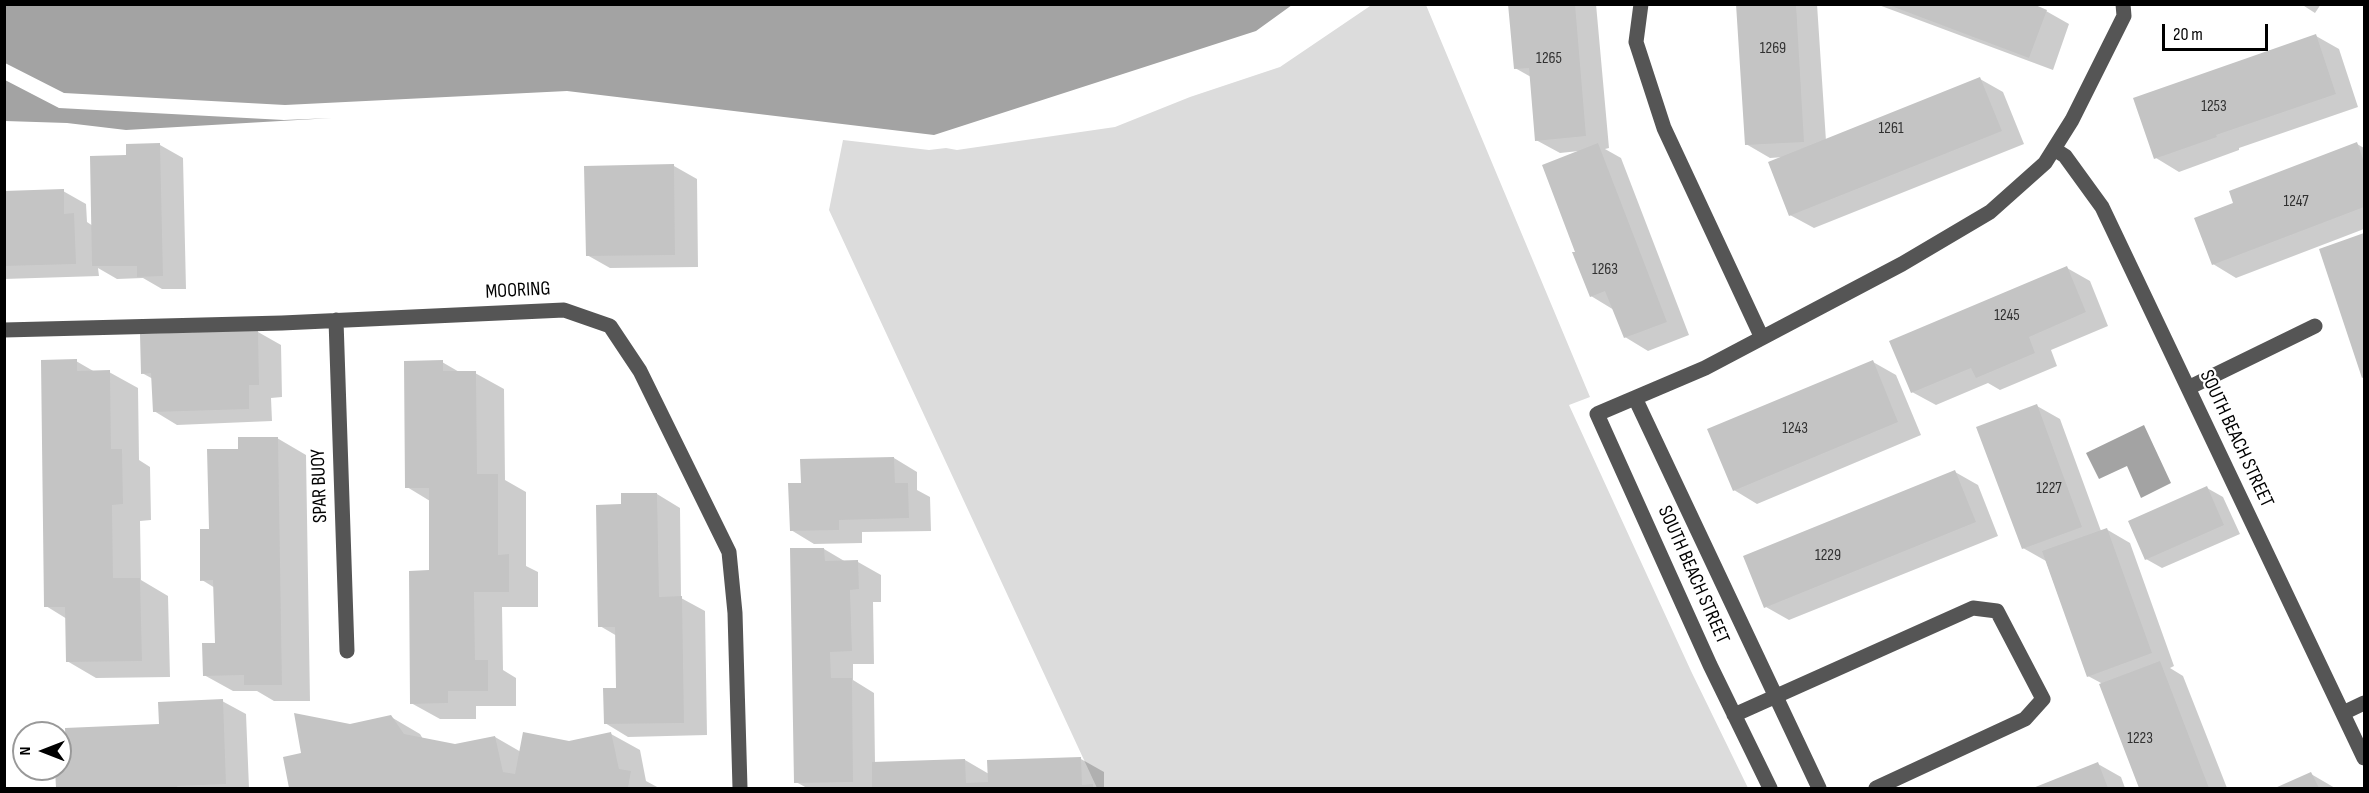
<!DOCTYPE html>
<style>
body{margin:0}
#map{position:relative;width:2369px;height:793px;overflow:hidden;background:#fff;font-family:"Sofia Sans Condensed",sans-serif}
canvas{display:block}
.frame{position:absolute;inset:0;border:6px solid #000;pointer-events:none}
.north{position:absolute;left:12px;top:721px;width:60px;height:60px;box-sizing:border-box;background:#fff;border:2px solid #999;border-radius:50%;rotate:270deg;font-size:16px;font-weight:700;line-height:24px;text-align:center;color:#000}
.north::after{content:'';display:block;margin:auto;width:21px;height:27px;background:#000;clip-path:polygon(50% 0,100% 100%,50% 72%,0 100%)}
.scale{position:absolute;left:2162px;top:24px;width:106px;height:27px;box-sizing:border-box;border:3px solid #000;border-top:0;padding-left:8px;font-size:18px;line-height:21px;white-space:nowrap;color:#000;-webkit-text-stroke:4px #fff;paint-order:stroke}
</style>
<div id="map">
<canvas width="2369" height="793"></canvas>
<div class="frame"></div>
<div class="north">N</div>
<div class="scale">20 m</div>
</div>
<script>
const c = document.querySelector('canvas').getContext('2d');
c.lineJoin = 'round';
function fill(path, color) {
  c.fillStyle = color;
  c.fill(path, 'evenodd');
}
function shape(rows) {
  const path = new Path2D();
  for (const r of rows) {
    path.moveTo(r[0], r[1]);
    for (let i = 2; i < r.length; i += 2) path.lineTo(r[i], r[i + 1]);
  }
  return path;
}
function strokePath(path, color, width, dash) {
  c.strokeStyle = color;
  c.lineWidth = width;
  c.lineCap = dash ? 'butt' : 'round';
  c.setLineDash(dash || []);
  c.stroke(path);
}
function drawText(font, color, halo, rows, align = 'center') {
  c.font = font + ' "Sofia Sans Condensed",sans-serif';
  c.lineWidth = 4.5;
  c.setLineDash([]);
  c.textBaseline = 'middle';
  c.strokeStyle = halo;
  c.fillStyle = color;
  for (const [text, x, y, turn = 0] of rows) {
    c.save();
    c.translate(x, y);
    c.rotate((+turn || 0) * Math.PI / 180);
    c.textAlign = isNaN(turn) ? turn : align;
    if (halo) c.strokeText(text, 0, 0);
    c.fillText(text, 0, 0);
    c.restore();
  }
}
const green = shape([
 [1373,4,1426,5,1590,397,1569,405,1691,671,1748,788,1097,788,829,210,843,140,929,150,946,148,957,150,1115,127,1190,97,1280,67]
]);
const water = shape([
 [4,5,5,4,1292,5,1256,31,934,135,567,91,285,105,64,93,5,63],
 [5,80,59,108,284,120,332,118,126,130,67,123,5,121],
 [2144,425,2171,483,2141,498,2127,466,2099,479,2086,453]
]);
const shadow = shape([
 [1510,4,1596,4,1609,148,1605,149,1621,158,1689,335,1648,351,1625,337,1614,310,1591,296,1577,253,1579,151,1560,153,1536,140,1531,77,1515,68],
 [1738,4,1817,4,1826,141,1980,79,2003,92,2024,144,1814,228,1790,215,1784,157,1770,158,1746,144],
 [1876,4,2029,4,2046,11,2069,24,2053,70],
 [2301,4,2321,4,2315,13],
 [2316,36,2339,49,2358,107,2239,148,2239,150,2179,172,2156,158],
 [2357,144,2364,148,2364,229,2236,278,2213,264,2235,203],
 [160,145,183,158,186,289,162,289,143,278,117,279,98,268,99,276,4,279,4,193,63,191,86,204,87,222,93,226,128,156],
 [674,166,697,179,698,267,610,268,587,255],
 [2364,235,2364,377,2321,250],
 [2067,268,2090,281,2108,326,2051,350,2057,366,2000,390,1988,383,1936,405,1912,392],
 [258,332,281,345,282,397,271,398,272,421,177,425,154,411,153,379,142,373],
 [76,361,95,372,109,372,138,388,139,460,150,467,151,520,140,521,141,580,168,596,170,677,96,678,67,661,67,619,46,606],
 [442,362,461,373,475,373,504,389,505,480,526,492,526,566,538,572,538,607,502,607,503,670,516,678,516,706,476,706,476,719,440,719,411,703,431,572,430,501,407,487],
 [1873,362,1896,375,1921,435,1757,504,1734,490],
 [2037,406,2060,419,2101,531,2106,529,2130,543,2174,666,2170,668,2183,676,2227,788,2141,788,2101,683,2088,676,2046,561,2023,548],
 [277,438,306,455,310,701,274,701,257,691,233,691,204,675,216,645,215,588,202,580,210,531,239,450],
 [894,458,917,472,917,490,930,497,931,531,862,532,862,543,814,544,791,530,802,485],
 [1955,472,1978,485,1998,536,1789,620,1766,607],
 [2207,488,2223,497,2240,534,2162,568,2146,559],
 [657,494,680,508,681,598,705,611,707,735,628,737,605,723,617,690,617,636,600,626,622,506],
 [824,549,846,562,858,562,881,575,881,602,873,602,874,664,853,664,853,680,874,693,875,763,965,760,989,774,1081,759,1104,772,1104,788,807,788,796,782],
 [222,701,246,714,249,788,57,788,56,769,60,769,60,759,161,725],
 [391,717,420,734,423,739,455,745,495,737,521,752,611,734,640,750,646,781,659,788,291,788,285,758,303,754,350,725],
 [2098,764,2121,777,2125,788,2036,788],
 [2311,774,2335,788,2279,788]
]);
const building = shape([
 [1508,4,1575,4,1586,136,1535,141,1529,68,1514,69],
 [1736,4,1796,4,1804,142,1745,145],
 [1886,4,2033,4,2047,10,2029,58],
 [2316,34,2336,94,2216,135,2217,137,2154,159,2133,98],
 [1980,77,2002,131,1789,216,1768,162],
 [2357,142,2364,162,2364,207,2212,265,2194,218,2233,203,2229,191],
 [160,143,163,276,137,277,137,266,92,266,90,156,126,155,126,144],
 [1598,143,1667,322,1624,338,1605,291,1590,297,1572,252,1575,252,1542,165],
 [674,164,675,255,586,256,584,166],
 [64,189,64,214,74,213,76,264,4,266,4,191],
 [2364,233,2364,377,2362,378,2319,249],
 [2067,266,2086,312,2029,337,2035,353,1976,378,1971,368,1911,393,1889,341],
 [258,330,259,385,249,385,249,409,153,412,151,373,141,374,140,334],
 [77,359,77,371,110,370,111,449,122,449,123,504,112,505,113,578,140,578,142,661,66,662,65,607,44,607,41,360],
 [443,360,443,371,476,371,477,474,498,474,498,555,509,554,509,592,474,592,475,660,488,660,488,691,448,691,448,703,410,704,409,571,429,570,429,488,405,488,404,361],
 [1873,360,1898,422,1733,491,1707,429],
 [2037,404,2082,527,2022,549,1976,427],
 [238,437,278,437,282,685,244,685,244,675,203,676,202,643,215,643,213,580,200,581,200,529,209,529,207,449,238,449],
 [894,457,895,483,908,483,909,518,839,520,839,530,790,531,788,483,801,483,800,459],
 [1955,470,1976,522,1764,608,1743,556],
 [2207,486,2224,525,2145,560,2128,521],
 [621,493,657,493,659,597,682,596,684,723,604,724,603,688,616,688,615,627,598,627,596,505,621,504],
 [2107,528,2152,653,2087,677,2042,551],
 [790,548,824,548,825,561,858,560,859,589,850,590,852,651,830,652,831,678,852,678,853,782,794,783],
 [2160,661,2209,788,2139,788,2099,684],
 [223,699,226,784,177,786,178,788,56,788,55,769,60,769,60,758,66,757,65,728,159,724,158,702],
 [294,713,350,724,391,715,404,734,455,744,495,736,503,772,515,774,523,732,569,741,611,732,619,769,631,771,628,788,289,788,283,757,301,753],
 [1081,757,1082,785,1093,784,1093,788,872,788,872,762,965,759,966,783,988,782,987,760],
 [2098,762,2108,788,2033,788],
 [2311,772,2319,788,2275,788]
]);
const minor = shape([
 [1641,4,1636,42,1664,128,1762,338],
 [2054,149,2065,156,2102,207,2364,758],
 [336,320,347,651],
 [4,330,282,323,564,310,610,326,640,371,729,552,735,613,740,788],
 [2188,388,2315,326],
 [1635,398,1819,788],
 [2343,713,2364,703],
 [1734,715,1973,608,1997,611,2043,699,2025,719,1876,788],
 [1770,788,1710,665,1597,414,1705,368,1902,264,1990,212,2045,163,2072,120,2124,16,2123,4]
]);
const numberNames = [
 ["1269",1773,49],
 ["1265",1549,59],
 ["1253",2214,107],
 ["1261",1891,129],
 ["1247",2296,202],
 ["1263",1605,270],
 ["1245",2007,316],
 ["1243",1795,429],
 ["1227",2049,489],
 ["1229",1828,556],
 ["1223",2140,739]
];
const streetNames = [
 ["MOORING",518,291,-3],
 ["SOUTH BEACH STREET",2236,439,65],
 ["SPAR BUOY",320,486,-92],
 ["SOUTH BEACH STREET",1693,575,66]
];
fill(green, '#dcdcdc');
fill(water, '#a3a3a3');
fill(shadow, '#0003');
fill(building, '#c4c4c4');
strokePath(minor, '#555', 15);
drawText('16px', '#313131', null, numberNames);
drawText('20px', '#000', '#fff', streetNames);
</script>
